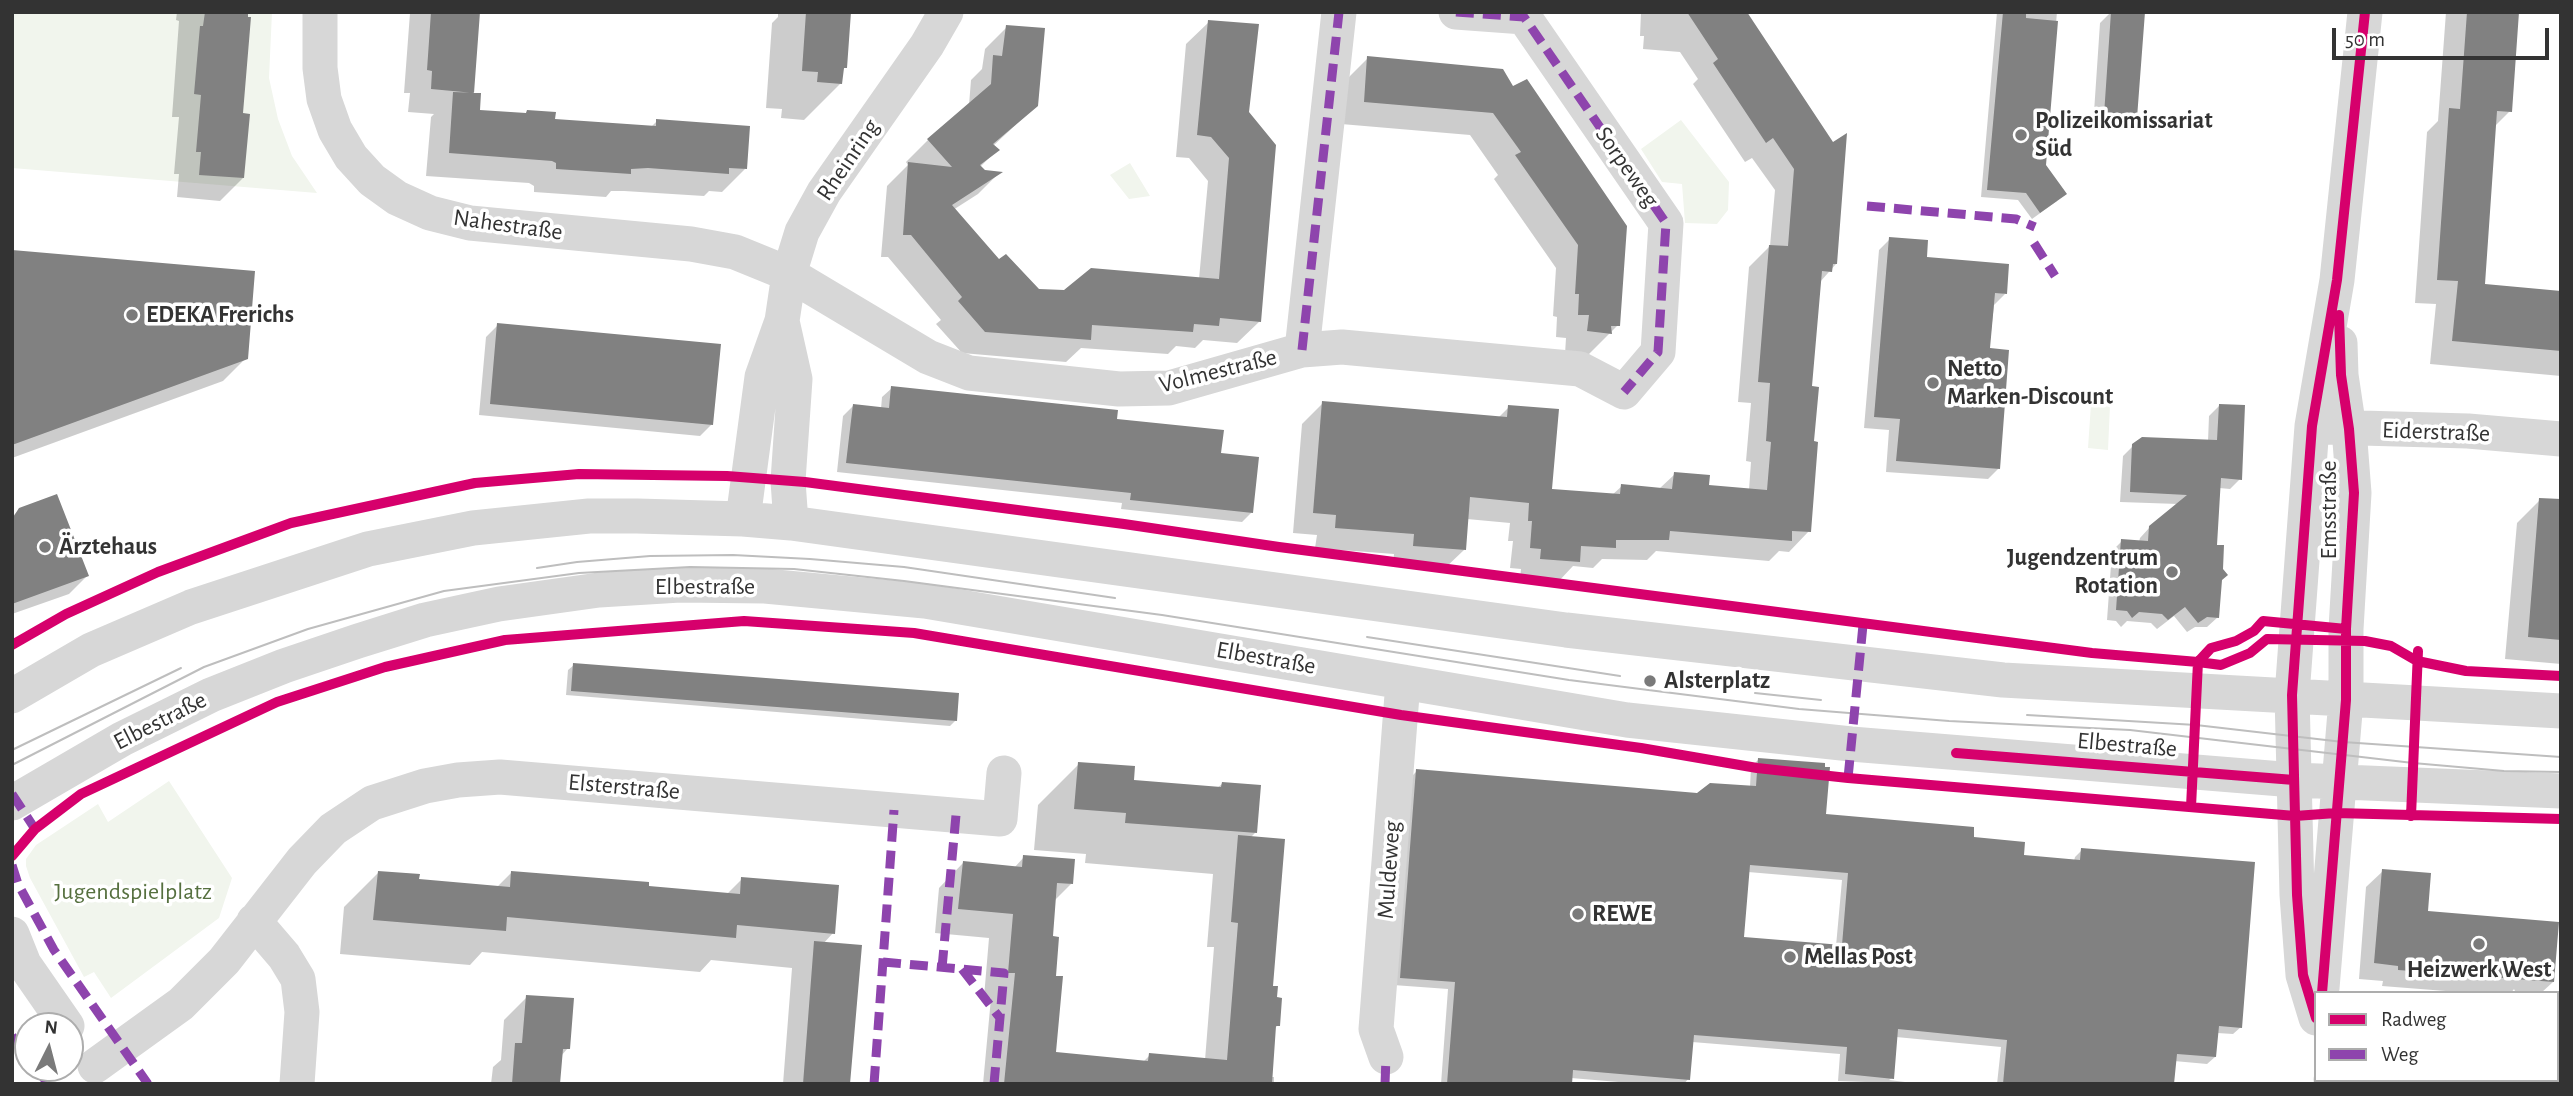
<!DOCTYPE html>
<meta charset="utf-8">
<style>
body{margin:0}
#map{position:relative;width:2573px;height:1096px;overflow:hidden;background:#fff;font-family:"Alegreya Sans",sans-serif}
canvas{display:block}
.frame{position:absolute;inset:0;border:14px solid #333;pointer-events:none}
.legend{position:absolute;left:2314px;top:991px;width:245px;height:91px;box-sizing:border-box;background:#fff;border:2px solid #adadad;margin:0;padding:9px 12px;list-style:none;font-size:21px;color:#333}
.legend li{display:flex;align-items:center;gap:14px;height:35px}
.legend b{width:35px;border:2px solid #adadad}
.north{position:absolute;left:14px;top:1012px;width:70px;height:70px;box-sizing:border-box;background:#fff;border:2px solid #adadad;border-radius:50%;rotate:6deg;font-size:19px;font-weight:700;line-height:28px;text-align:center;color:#333}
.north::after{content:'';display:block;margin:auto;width:24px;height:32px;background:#7a7a7a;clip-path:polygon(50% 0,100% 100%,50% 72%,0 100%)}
.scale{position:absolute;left:2332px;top:28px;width:217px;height:32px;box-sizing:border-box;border:4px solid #333;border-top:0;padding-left:9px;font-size:21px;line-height:24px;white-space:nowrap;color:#333;-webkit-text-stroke:5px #fff;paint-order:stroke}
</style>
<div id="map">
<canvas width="2573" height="1096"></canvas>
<div class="frame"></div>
<ul class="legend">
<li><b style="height:9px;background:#d6006c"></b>Radweg</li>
<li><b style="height:9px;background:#8e44ad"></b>Weg</li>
</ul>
<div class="north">N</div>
<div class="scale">50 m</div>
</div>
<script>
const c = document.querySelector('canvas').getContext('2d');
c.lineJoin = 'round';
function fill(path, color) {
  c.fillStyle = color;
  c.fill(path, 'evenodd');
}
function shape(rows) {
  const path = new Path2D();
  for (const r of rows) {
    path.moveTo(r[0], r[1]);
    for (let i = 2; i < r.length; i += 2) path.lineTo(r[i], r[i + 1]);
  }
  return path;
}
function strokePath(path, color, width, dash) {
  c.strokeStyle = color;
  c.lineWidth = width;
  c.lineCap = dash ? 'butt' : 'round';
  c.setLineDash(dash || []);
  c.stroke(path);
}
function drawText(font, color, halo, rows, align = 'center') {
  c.font = font + ' "Alegreya Sans",sans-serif';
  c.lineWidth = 7;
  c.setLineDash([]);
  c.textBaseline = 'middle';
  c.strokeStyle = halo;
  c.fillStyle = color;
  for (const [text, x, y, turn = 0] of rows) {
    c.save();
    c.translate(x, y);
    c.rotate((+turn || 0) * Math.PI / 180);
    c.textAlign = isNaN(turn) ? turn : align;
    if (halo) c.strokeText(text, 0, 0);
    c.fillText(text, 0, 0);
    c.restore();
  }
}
const green = shape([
 [12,12,272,12,269,78,278,119,292,156,317,193,12,168],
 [1681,120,1729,182,1728,210,1717,224,1685,223,1682,184,1662,182,1641,149],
 [1130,163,1150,196,1129,199,1110,175],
 [2091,404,2110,405,2108,450,2088,448],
 [169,781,232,878,219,918,111,998,94,972,84,977,30,878,26,866,26,859,36,845,98,804,108,822],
 [2557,1054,2561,1054,2561,1084,2374,1084,2374,1080,2557,1080]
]);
const shadow = shape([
 [177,12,248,12,242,115,243,178,220,201,177,197,179,174,174,174,179,117,172,117,179,21,176,20],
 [408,12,479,12,473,92,478,112,524,115,527,112,553,121,650,128,657,121,745,169,722,192,709,191,704,196,624,191,611,191,606,197,534,192,534,186,529,183,426,176,431,117,434,114,408,112,410,93,404,93,410,13],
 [778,12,849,12,845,67,842,71,841,83,804,120,781,118,782,109,766,108,772,23,778,17],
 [1641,12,1745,12,1836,264,1820,282,1810,388,1812,443,1809,531,1789,552,1779,551,1769,561,1656,551,1647,560,1602,559,1593,568,1573,566,1558,582,1520,579,1521,569,1510,568,1513,541,1508,541,1510,523,1467,519,1464,550,1443,570,1393,566,1394,554,1315,548,1317,535,1293,533,1302,424,1323,403,1498,418,1509,407,1550,491,1612,495,1622,486,1659,489,1675,474,1707,487,1749,490,1751,462,1746,461,1751,403,1738,402,1749,267,1770,246,1775,190,1752,158,1745,162,1693,84,1698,79,1680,52,1643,49,1644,36,1640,36],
 [1997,12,2057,12,2044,165,2057,201,2032,219,2018,200,1981,197],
 [2111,12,2130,12,2136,117,2124,129,2093,127,2100,23],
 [2446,12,2517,12,2510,111,2494,127,2484,286,2561,293,2561,376,2430,364,2436,304,2415,303,2427,132,2438,121],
 [1209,22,1248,113,1260,321,1237,343,1203,340,1195,348,1176,346,1168,354,1081,348,1066,362,962,353,936,324,941,320,888,257,881,257,887,186,908,165,906,162,928,140,969,105,971,80,982,69,985,49,1007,27,1037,105,993,146,997,150,980,167,984,172,999,173,978,194,953,210,998,261,1038,291,1064,292,1199,279,1208,181,1189,158,1176,157,1186,44],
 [1368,58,1502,70,1618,325,1587,356,1565,354,1566,338,1556,337,1557,317,1553,316,1556,268,1494,179,1498,175,1470,135,1341,124,1345,81],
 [1890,239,1925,259,2005,294,1994,305,1989,350,1999,468,1988,479,1886,472,1889,430,1864,428,1879,250],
 [12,252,246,358,223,381,12,458],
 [498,325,712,424,700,436,479,415,486,337],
 [892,388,1115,421,1219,455,1252,512,1242,522,1121,509,1122,503,837,472,843,416,853,406,881,409,882,397],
 [2219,406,2240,479,2230,489,2219,488,2215,547,2220,580,2218,617,2207,627,2195,627,2187,632,2174,616,2157,629,2151,623,2127,621,2121,627,2116,621,2107,620,2112,551,2122,541,2139,542,2140,538,2150,527,2178,504,2120,502,2123,456,2133,446,2208,441,2209,416],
 [2540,500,2561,501,2561,664,2505,659,2517,523],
 [20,509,87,576,69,594,12,614,12,517],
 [574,665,956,720,950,726,566,695,568,670],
 [1759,759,1824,816,1972,839,2022,856,2074,861,2075,857,2082,850,2241,1027,2233,1034,2217,1033,2215,1057,2207,1064,2174,1061,2172,1084,1997,1084,2001,1047,1896,1037,1892,1078,1889,1080,1921,1084,1838,1081,1840,1054,1692,1042,1688,1079,1684,1084,1642,1084,1571,1078,1570,1084,1441,1084,1448,989,1393,985,1409,779,1417,771,1697,795,1750,787,1751,767],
 [1748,872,1842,880,1836,946,1742,939],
 [1079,764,1132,781,1217,788,1222,784,1255,833,1250,838,1278,1025,1274,1029,1270,1077,1274,1077,1274,1084,983,1084,991,998,984,997,989,938,935,933,939,888,963,863,1014,868,1024,857,1071,884,1054,901,1051,938,1054,977,1054,1053,1143,1062,1150,1055,1205,1060,1214,947,1207,947,1213,874,1085,863,1086,854,1034,850,1038,805],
 [2383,871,2426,913,2553,982,2541,993,2516,993,2514,989,2511,993,2471,993,2382,986,2383,981,2359,979,2366,887],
 [379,872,417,880,497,887,512,872,726,895,742,879,833,933,823,944,849,1084,783,1084,792,968,711,960,700,972,482,952,470,965,340,954,344,907],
 [527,997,568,1048,561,1056,558,1084,491,1084,493,1067,501,1060,504,1020],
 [2557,1000,2561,1001,2561,1021,2557,1019]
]);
const building = shape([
 [205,12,248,12,248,17,251,17,243,113,250,114,244,178,199,175,201,152,196,152,201,95,194,94,200,26,203,26],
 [431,12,480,12,474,93,431,89,432,71,427,70],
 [806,12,851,12,847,68,844,68,842,84,817,82,818,72,802,71],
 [1687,12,1747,12,1833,142,1847,133,1837,264,1833,264,1832,272,1822,271,1812,386,1819,387,1814,441,1818,442,1811,532,1792,531,1792,541,1670,531,1669,540,1616,540,1616,548,1581,546,1580,562,1540,559,1541,549,1530,548,1532,521,1528,521,1529,503,1470,497,1466,550,1413,546,1414,534,1335,528,1336,515,1313,513,1322,401,1507,417,1508,405,1559,409,1552,489,1620,494,1621,484,1672,489,1674,472,1710,475,1709,485,1767,490,1771,442,1766,441,1770,383,1758,382,1769,245,1788,246,1794,169,1773,138,1766,143,1713,63,1718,59],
 [2003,12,2026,12,2026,18,2058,21,2046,165,2067,194,2040,213,2026,193,1987,190],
 [2111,12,2145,12,2137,118,2104,115],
 [2467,12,2519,12,2512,112,2497,111,2485,284,2561,291,2561,351,2452,341,2458,281,2437,280,2449,108,2460,109],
 [1208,20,1259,24,1249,112,1276,145,1261,322,1220,318,1219,326,1194,324,1193,332,1092,325,1091,340,985,332,958,301,962,297,911,235,903,235,908,162,952,167,927,139,991,84,993,55,1002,56,1006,25,1045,28,1038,106,993,144,1000,150,980,165,985,170,1003,172,952,205,999,259,1006,254,1039,289,1064,290,1091,268,1219,279,1229,158,1211,137,1197,135],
 [1367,56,1503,69,1513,86,1527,79,1627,226,1620,326,1611,326,1612,334,1587,331,1589,315,1578,315,1579,294,1575,294,1578,245,1515,155,1521,152,1493,113,1364,102],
 [453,92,481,93,480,110,526,113,527,110,556,112,555,119,656,126,656,119,750,126,747,169,729,168,729,174,648,168,631,169,631,174,556,169,556,163,552,161,449,153],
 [1889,237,1928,240,1927,257,2009,264,2007,294,1995,293,1990,348,2009,350,2000,469,1896,461,1900,419,1874,417],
 [12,250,255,271,248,359,12,445],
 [497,323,721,344,713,425,490,404],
 [891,386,1118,410,1117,419,1224,430,1221,453,1259,457,1253,513,1130,500,1131,493,846,463,853,404,889,408],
 [2219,404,2245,405,2242,480,2221,478,2217,545,2224,545,2223,569,2228,575,2222,580,2219,618,2207,617,2198,623,2185,607,2168,620,2162,614,2139,612,2132,618,2127,611,2116,610,2121,539,2148,541,2149,526,2187,495,2130,492,2132,444,2142,437,2217,440],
 [57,494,89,576,12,604,12,519,19,508],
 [2539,498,2561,499,2561,640,2528,637],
 [573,663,959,693,957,721,571,691],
 [1758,758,1825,763,1825,767,1830,767,1826,814,1974,827,1974,837,2025,842,2024,855,2080,860,2081,848,2255,862,2242,1028,2219,1026,2216,1057,2177,1054,2174,1084,2003,1084,2007,1040,1898,1029,1894,1079,1845,1074,1847,1047,1694,1035,1690,1080,1573,1070,1572,1084,1447,1084,1455,982,1400,978,1416,769,1697,793,1710,783,1756,786],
 [1750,865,1848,873,1842,945,1744,937],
 [1078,762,1135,766,1134,780,1221,787,1222,782,1261,785,1257,833,1125,823,1126,813,1074,809],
 [1238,835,1285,839,1273,986,1278,986,1277,997,1282,998,1280,1026,1276,1026,1272,1084,1004,1084,1015,973,1008,973,1013,914,958,909,963,861,1022,867,1023,855,1075,859,1073,884,1057,883,1053,936,1059,937,1056,976,1063,976,1056,1052,1148,1061,1149,1053,1227,1060,1238,923,1231,922],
 [2382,869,2431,873,2428,911,2559,922,2554,982,2398,970,2398,966,2374,963],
 [378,871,420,874,419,879,510,887,511,871,649,882,649,886,740,894,741,877,839,885,835,934,737,925,736,938,507,917,506,931,373,920],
 [814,941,862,945,850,1084,803,1084],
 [526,995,574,998,570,1049,563,1049,560,1084,512,1084,515,1043,522,1043]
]);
const minor = shape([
 [320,12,320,68,324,99,335,130,351,157,372,180,397,198,430,213,470,223,691,244,735,252,789,274,928,357,969,373,1119,389,1169,388,1302,350,1342,347,1580,369,1624,392,1658,352,1666,223,1524,17,1456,12],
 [782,321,795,379,788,481,791,523],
 [1302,350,1339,12],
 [2326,427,2468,431,2561,439],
 [743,519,762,377,782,321,789,274,802,232,824,192,927,45,946,12],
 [12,696,91,650,191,607,368,549,473,528,589,516,637,516,743,519,791,523,1566,630,2003,680,2561,711],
 [12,803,122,739,211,695,284,666,358,641,425,620,499,604,599,590,680,585,765,586,925,601,1627,720,1851,744,2294,780,2561,791],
 [254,921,284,956,298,979,302,1012,297,1084],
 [12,934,24,964,67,1026],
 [2322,988,2346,700,2346,629,2354,493,2349,429,2341,375,2340,343],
 [2316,1018,2303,975,2297,895,2292,695,2312,426,2337,280,2365,12],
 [1386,1057,1376,1029,1403,682],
 [95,1066,181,1004,224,961,302,861,333,829,372,803,425,786,458,780,500,777,1000,819,1004,773],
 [2331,1080,2332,1084]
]);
const tram = shape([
 [537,568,577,562,650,556,733,555,810,559,904,567,1115,598],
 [1367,637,1620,676],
 [1755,693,1821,700],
 [2027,715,2196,725,2343,742,2561,757],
 [12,750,181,668],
 [12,765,204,667,308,629,444,591,579,573,690,567,794,569,904,581,1162,615,1569,680,1799,709,1949,721,2130,730,2413,763,2504,771,2561,772]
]);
const quiet = shape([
 [1456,12,1524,17,1666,223,1658,352,1624,392],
 [1867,206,2016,219,2035,227],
 [2034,243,2055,276],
 [1302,350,1339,12],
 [1848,778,1863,625],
 [12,794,35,829],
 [12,865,18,884,54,950,148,1084],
 [883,962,1004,973,994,1084],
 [942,968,956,815],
 [962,969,1000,1018],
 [12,1036,28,1057],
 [36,1068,48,1084],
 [874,1084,894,810],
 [1385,1084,1386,1057]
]);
const cycleway = shape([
 [12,645,66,614,158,572,291,523,475,483,579,474,727,476,805,482,1124,524,1279,547,2092,653,2198,662,2211,648,2236,641,2254,631,2263,621,2346,629],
 [1956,753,2294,780],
 [2191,807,2198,662,2221,665,2250,653,2267,639,2365,641,2391,646,2417,661,2466,671,2561,676],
 [2411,816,2418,651],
 [12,856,35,829,81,794,277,702,385,667,505,640,744,621,914,633,1401,715,1641,748,1757,768,1848,778,2295,816,2336,813,2561,819],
 [2322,993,2346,700,2346,629,2354,493,2349,429,2341,375,2339,315],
 [2316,1018,2303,975,2297,895,2292,695,2312,426,2337,280,2365,12]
]);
const markers = [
 [2021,135,7,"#7a7a7a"],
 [132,315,7,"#7a7a7a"],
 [1933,383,7,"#7a7a7a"],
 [45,547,7,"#7a7a7a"],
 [2172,572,7,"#7a7a7a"],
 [1650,681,7,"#7a7a7a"],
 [1578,914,7,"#7a7a7a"],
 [2479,944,7,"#7a7a7a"],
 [1790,957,7,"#7a7a7a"]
];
const poiNames = [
 ["Polizeikomissariat",2035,121],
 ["Süd",2035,149],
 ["EDEKA Frerichs",146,315],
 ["Netto",1947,369],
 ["Marken-Discount",1947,397],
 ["Ärztehaus",59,547],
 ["Jugendzentrum",2158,558,"right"],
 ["Rotation",2158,586,"right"],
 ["Alsterplatz",1664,681],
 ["REWE",1592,914],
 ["Mellas Post",1804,957],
 ["Heizwerk West",2479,970,"center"]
];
const streetNames = [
 ["Rheinring",848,160,-56],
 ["Sorpeweg",1627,167,55],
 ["Nahestraße",508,225,8],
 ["Volmestraße",1218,371,-14],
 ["Eiderstraße",2436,432,2],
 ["Emsstraße",2329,510,-90],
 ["Elbestraße",705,587],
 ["Elbestraße",1266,658,10],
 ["Elbestraße",160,721,-27],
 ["Elbestraße",2127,745,5],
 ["Elsterstraße",624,787,5],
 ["Muldeweg",1389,870,-86]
];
const parkNames = [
 ["Jugendspielplatz",133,892]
];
fill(green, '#f1f5ed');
fill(shadow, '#0003');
fill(building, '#818181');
strokePath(minor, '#d7d7d7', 35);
strokePath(tram, '#bebebe', 2);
strokePath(quiet, '#8e44ad', 9, [18, 9]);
strokePath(cycleway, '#d6006c', 10);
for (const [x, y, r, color] of markers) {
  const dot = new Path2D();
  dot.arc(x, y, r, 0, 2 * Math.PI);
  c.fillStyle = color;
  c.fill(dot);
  strokePath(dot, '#fff', 2.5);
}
drawText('bold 24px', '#333', '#fff', poiNames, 'left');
drawText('24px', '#333', '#fff', streetNames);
drawText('24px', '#56703f', '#fff', parkNames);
</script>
